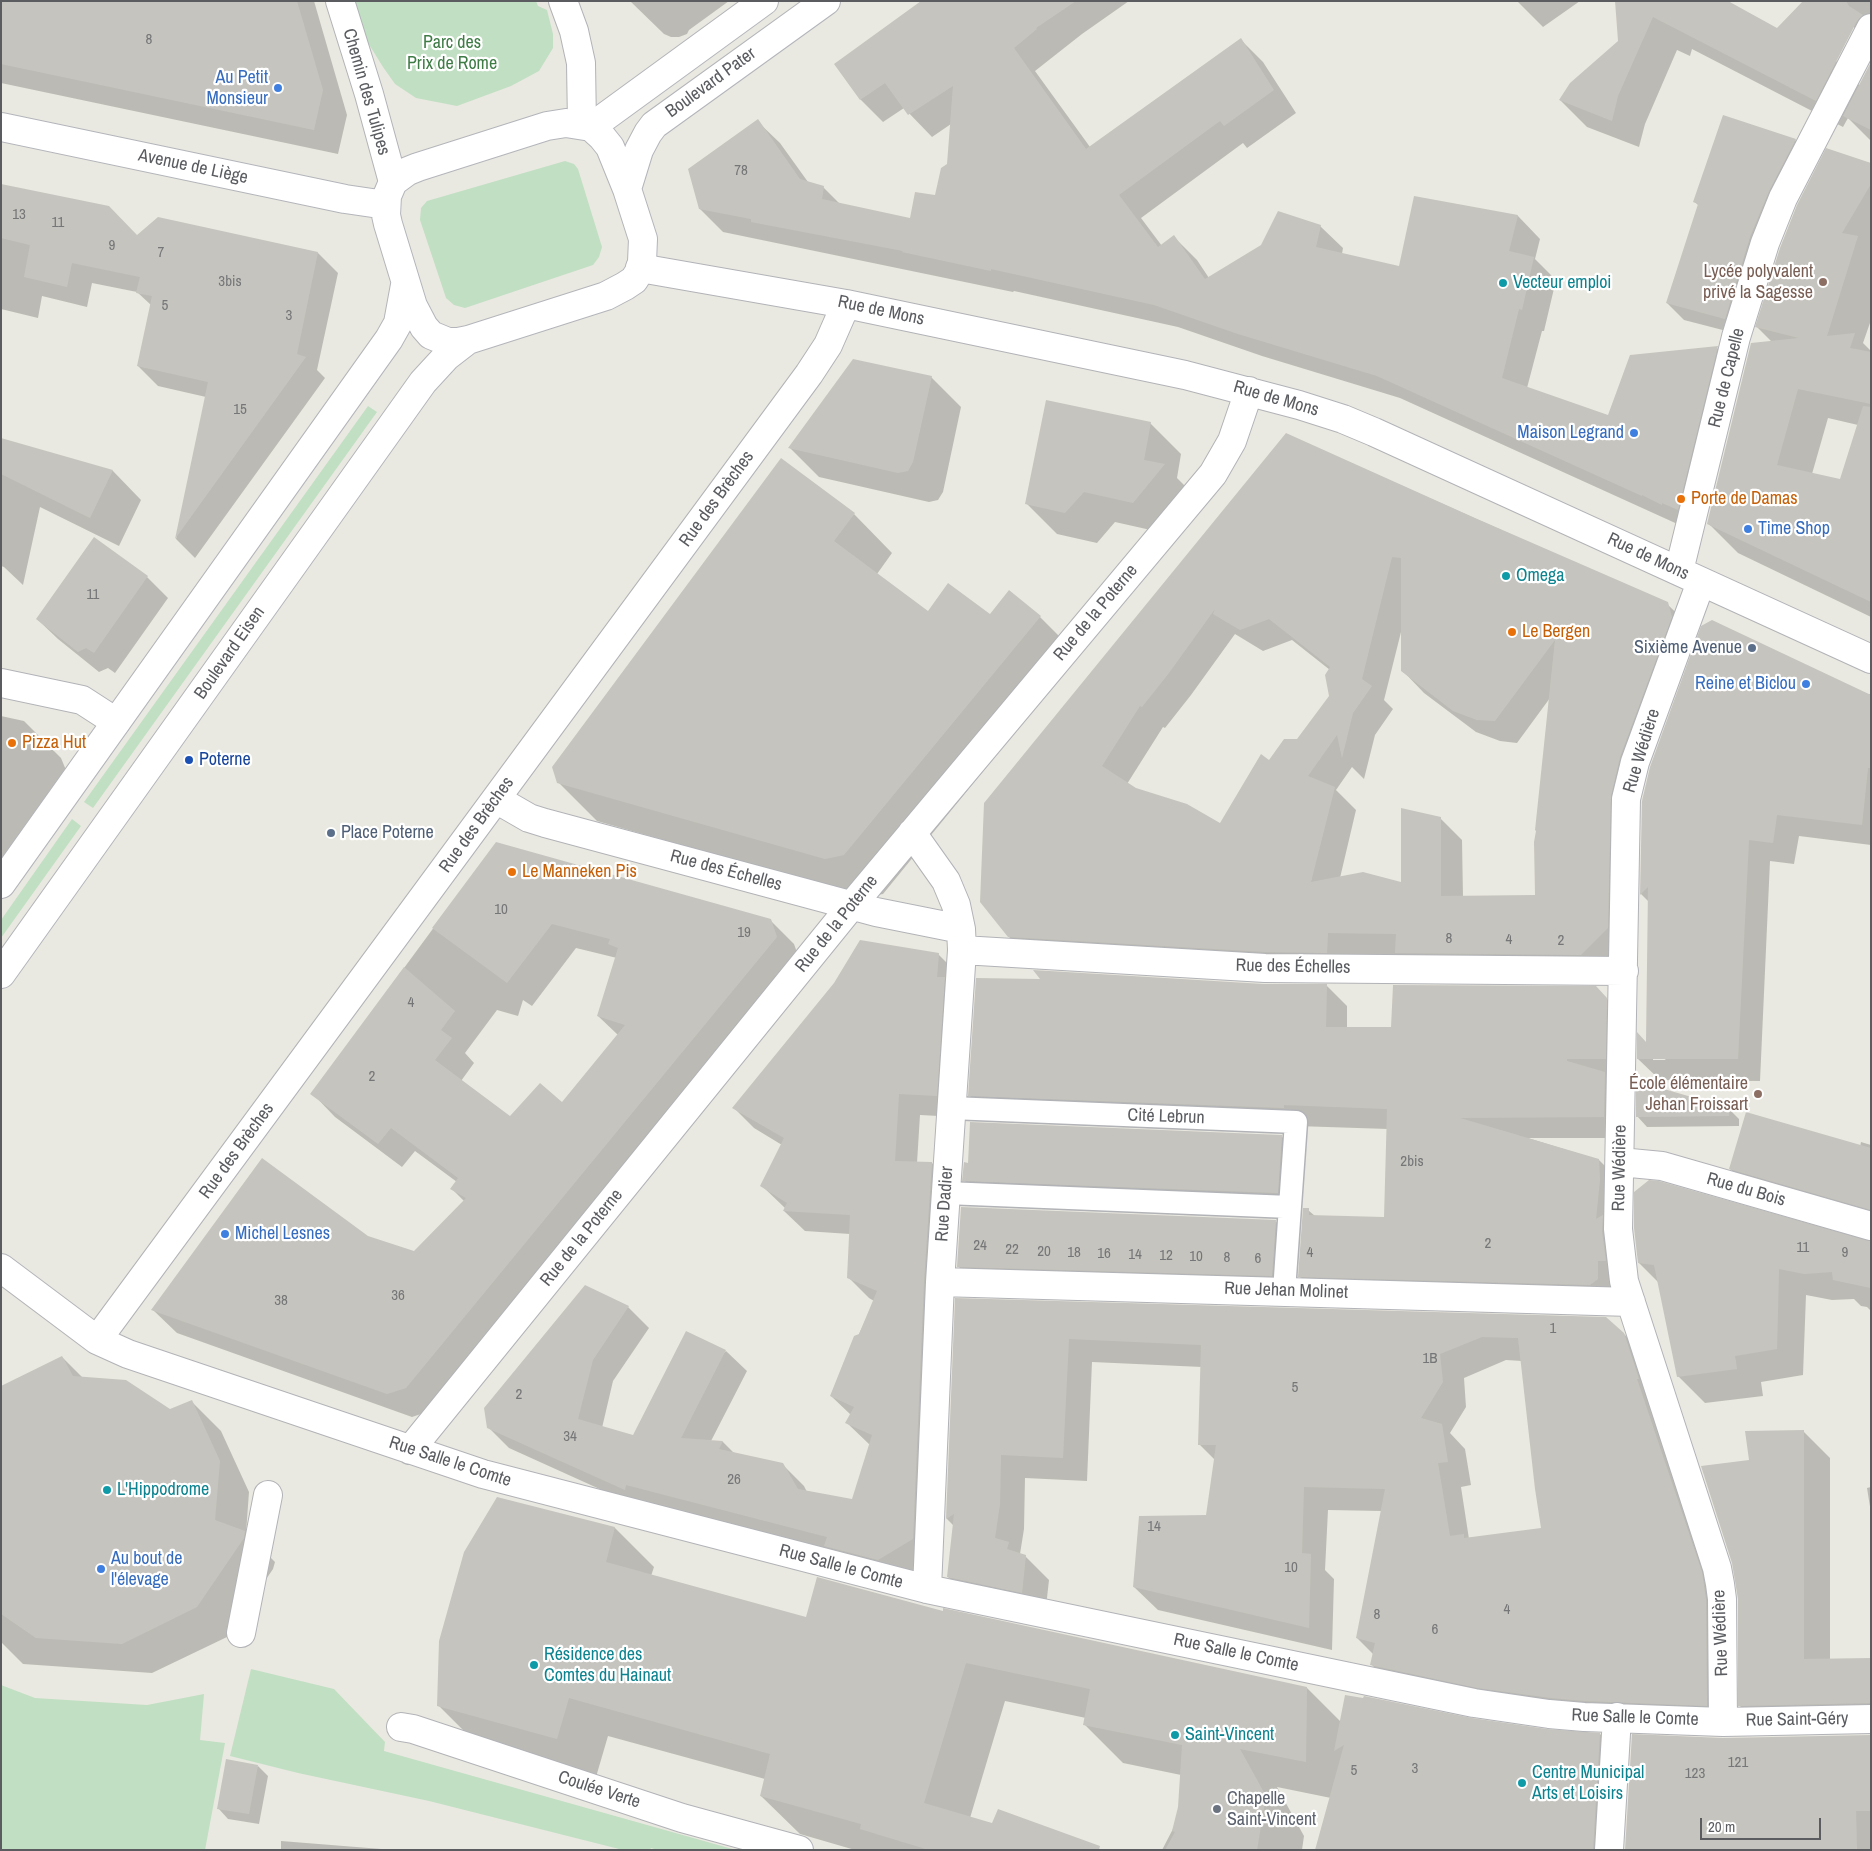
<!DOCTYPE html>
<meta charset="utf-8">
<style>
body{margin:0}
#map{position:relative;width:1872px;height:1851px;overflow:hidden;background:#eae9e1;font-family:"Archivo Narrow",sans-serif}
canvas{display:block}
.frame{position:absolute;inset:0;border:2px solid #5a5c60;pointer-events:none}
.scale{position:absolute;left:1700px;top:1818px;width:121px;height:22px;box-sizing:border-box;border:2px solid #5a5c60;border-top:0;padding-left:6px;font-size:15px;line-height:18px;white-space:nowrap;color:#5a5c60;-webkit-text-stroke:4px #fff;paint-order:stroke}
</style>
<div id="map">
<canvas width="1872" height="1851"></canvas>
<div class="frame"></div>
<div class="scale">20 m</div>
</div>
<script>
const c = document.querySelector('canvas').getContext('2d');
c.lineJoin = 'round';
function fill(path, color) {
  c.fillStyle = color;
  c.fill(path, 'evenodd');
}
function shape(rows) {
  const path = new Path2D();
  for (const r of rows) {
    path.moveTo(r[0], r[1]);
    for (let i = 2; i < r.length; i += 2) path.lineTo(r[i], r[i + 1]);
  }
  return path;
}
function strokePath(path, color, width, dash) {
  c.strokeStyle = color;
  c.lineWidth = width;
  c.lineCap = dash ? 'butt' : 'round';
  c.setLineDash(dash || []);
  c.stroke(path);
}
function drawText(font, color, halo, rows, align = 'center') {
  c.font = font + ' "Archivo Narrow",sans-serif';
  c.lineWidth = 4.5;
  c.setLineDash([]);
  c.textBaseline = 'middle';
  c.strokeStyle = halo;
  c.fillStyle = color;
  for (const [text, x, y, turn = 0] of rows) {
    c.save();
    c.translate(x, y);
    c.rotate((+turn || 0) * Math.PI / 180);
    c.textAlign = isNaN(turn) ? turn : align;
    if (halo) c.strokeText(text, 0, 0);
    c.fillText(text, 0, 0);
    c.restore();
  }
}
const green = shape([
 [353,1,536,1,538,6,547,10,553,34,553,48,539,71,511,86,457,106,416,98,395,84,383,67,365,38],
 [565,161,574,164,578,169,602,247,599,257,593,265,465,308,454,305,446,298,420,220,421,208,427,201],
 [368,406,377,412,93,808,84,802],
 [72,819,81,826,1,938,1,920],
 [251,1669,334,1689,385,1742,384,1751,736,1850,657,1850,651,1848,650,1850,623,1850,429,1801,298,1773,230,1756],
 [1,1685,35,1698,147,1705,204,1694,200,1740,225,1743,205,1850,1,1850]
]);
const shadow = shape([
 [1,1,314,1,347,115,338,154,1,83],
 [630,1,729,1,689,30,687,34,679,37,671,37,664,34],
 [924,1,1129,1,1082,34,1035,71,1090,147,1241,40,1263,62,1296,113,1247,148,1243,143,1141,218,1162,246,1174,237,1197,260,1209,278,1320,226,1343,248,1342,254,1400,268,1415,197,1518,216,1540,239,1535,259,1556,280,1544,331,1542,331,1527,388,1609,416,1717,348,1740,370,1684,527,1400,398,1262,356,1178,327,1014,291,1013,292,723,232,700,209,757,121,780,143,808,182,823,187,840,204,911,219,936,196,948,165,951,124,932,137,904,108,883,122,861,100,836,64],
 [1517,1,1580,1,1543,27],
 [1616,1,1836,61,1860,86,1871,80,1871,141,1848,118,1843,127,1692,49,1690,56,1677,50,1645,124,1639,147,1587,127,1560,100,1619,41],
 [1826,1,1871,1,1871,23,1861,34],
 [1795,140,1812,156,1742,335,1684,320,1667,303,1699,206,1694,201],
 [1871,164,1871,320,1863,343,1871,351,1871,617,1738,553,1708,523,1772,342,1757,327],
 [1828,418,1858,425,1841,480,1812,474],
 [1,185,137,236,318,253,338,273,317,370,325,378,195,558,176,539,206,397,158,386,138,366,151,305,137,292,92,283,87,307,42,296,38,318,1,309],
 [931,377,961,407,943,492,938,500,929,502,819,477,790,448],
 [1150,423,1181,454,1177,478,1195,496,1164,533,1115,522,1097,543,1057,534,1026,503],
 [1286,434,1667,604,1690,626,1642,779,1632,818,1630,950,1604,977,1399,956,1349,955,1349,974,1031,959,1008,936,981,901],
 [1401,632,1402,670,1424,693,1476,732,1500,741,1517,743,1550,698,1536,897,1463,897,1462,840,1440,818,1402,884,1340,878,1356,810,1336,790,1352,767,1364,779,1375,735,1393,709,1384,700],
 [1235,634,1263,651,1292,640,1330,670,1330,696,1298,740,1270,761,1220,825,1136,789,1127,784,1163,727,1165,728,1191,695],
 [1,440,113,471,141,500,119,546,40,507,23,585,4,567,1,566],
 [854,514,892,553,877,574,929,613,1040,617,1078,655,883,894,864,897,597,821,558,782],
 [94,539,147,577,168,598,115,673,108,668,99,672,58,639,37,619],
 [1864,694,1871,694,1871,845,1799,836,1794,864,1770,861,1760,1081,1660,1080,1638,1059,1647,1044,1649,902,1641,894,1643,801],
 [1653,1058,1663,1058,1666,1060,1653,1060],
 [1,716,24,721,61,758,68,775,1,869],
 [496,843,770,920,794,944,800,961,430,1411,412,1417,177,1333,153,1310,367,1237,414,1253,465,1202,452,1189,457,1182,415,1151,402,1167,335,1117,312,1093],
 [576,948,617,958,598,1016,618,1035,562,1104,510,1117,461,1081,474,1063,465,1053,497,1010,518,1016,523,1000,532,1006],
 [938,954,959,975,957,1117,920,1115,917,1163,932,1163,953,1184,934,1560,899,1580,646,1510,509,1448,488,1427,628,1307,649,1328,613,1381,602,1428,634,1437,726,1351,747,1371,711,1441,723,1442,735,1454,782,1464,804,1486,807,1492,853,1501,870,1445,847,1423,851,1415,831,1396,874,1301,869,1298,848,1277,850,1234,805,1231,784,1211,785,1208,761,1185,782,1145,754,1128,734,1108],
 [1264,985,1326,985,1347,1006,1347,1028,1392,1029,1596,988,1617,1009,1625,1138,1528,1138,1599,1160,1620,1181,1618,1300,1321,1297,1299,1276,1308,1210,1315,1216,1385,1219,1388,1129,990,1116,969,1095],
 [1729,1109,1739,1119,1739,1126,1647,1127,1637,1116],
 [1281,1136,1292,1146,1288,1203,974,1190,964,1180],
 [1861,1142,1871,1145,1871,1228,1757,1195,1730,1169,1860,1147],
 [1275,1221,1286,1231,1282,1286,968,1276,958,1266],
 [1871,1242,1871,1311,1867,1307,1861,1306,1854,1299,1832,1300,1806,1295,1803,1375,1761,1382,1763,1396,1705,1403,1678,1376,1659,1283,1639,1263],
 [956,1299,1624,1334,1648,1358,1725,1597,1730,1729,1395,1689,1372,1665,1374,1655,1357,1638,1382,1511,1328,1510,1325,1570,1334,1579,1332,1650,1158,1610,1134,1587,1207,1516,1215,1460,1199,1444,1202,1367,1092,1362,1087,1481,1025,1478,1024,1529,1020,1554,1025,1556,1049,1580,1045,1616,972,1600,948,1577,954,1526,947,1519],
 [1506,1360,1522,1361,1542,1529,1469,1539,1461,1487,1471,1485,1465,1449,1450,1433,1466,1407,1464,1378],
 [62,1357,83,1378,170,1410,191,1401,221,1431,249,1492,246,1533,275,1562,273,1569,227,1637,152,1673,23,1664,1,1642,1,1389],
 [1804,1432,1830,1458,1830,1660,1871,1659,1871,1730,1767,1732,1740,1706,1750,1461],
 [1871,1487,1871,1513,1867,1488],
 [497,1499,615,1528,654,1567,651,1576,807,1618,944,1612,1307,1688,1341,1722,1471,1720,1547,1731,1600,1734,1627,1761,1621,1850,1316,1850,1331,1798,1277,1787,1304,1836,1302,1850,1162,1850,1175,1825,1180,1808,1181,1775,1123,1763,1084,1724,1086,1718,1005,1701,970,1818,1099,1850,855,1850,800,1834,761,1796,765,1779,608,1736,596,1777,477,1744,438,1705],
 [1871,1736,1871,1850,1626,1850,1723,1739],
 [258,1766,268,1776,259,1824,228,1819,218,1808],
 [281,1841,394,1850,281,1850]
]);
const building = shape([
 [1,1,297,1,323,90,314,130,1,64],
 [921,1,1076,1,1036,28,1037,29,1014,48,1086,149,1241,38,1274,90,1224,126,1220,121,1119,195,1158,247,1174,235,1205,279,1261,245,1278,211,1321,225,1316,247,1399,266,1414,196,1518,215,1509,251,1534,257,1522,310,1519,309,1502,378,1608,415,1630,355,1718,346,1678,510,1662,503,1662,505,1642,495,1642,496,1377,376,1238,334,1154,305,991,269,991,271,902,252,903,251,751,222,751,219,699,209,688,169,758,119,800,179,824,186,822,199,910,218,915,192,935,195,941,168,947,164,953,86,908,115,885,83,860,100,834,64],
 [1615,1,1728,1,1777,28,1803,1,1846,1,1849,6,1863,15,1857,21,1816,101,1653,17,1618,96,1612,121,1559,100,1570,83,1618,41],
 [1871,62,1871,130,1843,116],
 [1723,115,1796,139,1769,191,1750,237,1725,319,1666,303,1698,204,1693,202],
 [1826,148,1871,163,1871,184,1842,233,1858,236,1827,336,1855,333,1850,348,1871,352,1871,404,1798,389,1777,465,1840,479,1863,406,1871,407,1871,602,1707,524,1751,343,1799,338,1755,327,1780,248,1797,205],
 [1,184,109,206,137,235,158,217,318,252,297,354,306,357,175,539,208,382,137,366,152,296,136,293,140,277,72,263,67,287,24,277,30,245,1,238],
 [853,359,932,376,913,462,908,471,898,473,788,448],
 [1046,400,1151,422,1144,460,1165,464,1133,503,1084,492,1065,513,1025,504],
 [1286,433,1475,518,1668,602,1672,617,1620,757,1611,796,1608,928,1581,955,1395,953,1396,934,1328,933,1327,953,1266,952,1008,937,980,902,984,803],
 [1392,557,1401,558,1401,671,1453,711,1477,720,1495,721,1555,640,1535,830,1536,831,1534,842,1535,895,1441,896,1441,817,1401,808,1401,882,1363,872,1311,882,1335,787,1308,776,1337,735,1342,758,1353,713,1372,686,1362,679],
 [1215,609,1213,614,1240,630,1269,619,1330,667,1325,675,1329,696,1297,739,1284,739,1269,760,1261,754,1220,823,1187,804,1136,788,1102,766,1140,706,1142,707,1169,673],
 [1,438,113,470,90,518,1,474],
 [781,458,855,513,834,541,928,611,948,583,990,614,1009,590,1041,616,844,855,825,859,557,783,552,767],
 [94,537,148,576,94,653,86,648,78,652,36,619],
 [1712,620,1871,695,1871,768,1868,768,1862,825,1777,815,1773,843,1749,840,1738,1059,1637,1059,1637,1032,1646,1042,1648,887,1640,895,1642,801,1650,767,1701,626],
 [496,842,771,919,777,937,406,1388,387,1394,151,1310,262,1158,368,1236,414,1251,466,1198,450,1189,458,1178,391,1128,378,1144,310,1094,404,967,455,1011,441,1030,452,1038,435,1060,510,1116,540,1083,562,1102,625,1025,597,1016,618,948,608,944,610,939,552,924,507,983,432,928],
 [860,940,939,953,937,977,945,977,937,1096,899,1094,895,1161,932,1162,924,1281,913,1539,878,1560,824,1546,827,1537,626,1485,625,1490,487,1428,484,1408,585,1285,629,1306,593,1360,578,1419,633,1435,686,1331,726,1350,681,1438,723,1441,719,1449,783,1463,798,1489,852,1499,872,1435,845,1423,854,1407,830,1396,854,1336,859,1334,877,1291,847,1278,850,1215,783,1211,787,1203,760,1186,784,1138,732,1108,834,983],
 [1033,970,1264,984,1327,984,1326,1027,1391,1027,1393,985,1596,986,1607,998,1606,1059,1567,1059,1567,1061,1605,1072,1604,1117,1460,1118,1599,1159,1600,1180,1596,1219,1603,1215,1602,1231,1606,1261,1598,1261,1598,1279,1590,1285,1298,1277,1303,1208,1309,1208,1309,1215,1384,1217,1387,1109,1284,1105,1284,1108,968,1096,976,978,1040,979],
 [1636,1081,1730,1108,1729,1116,1636,1117],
 [1746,1112,1871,1148,1871,1210,1729,1169],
 [970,1122,1282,1135,1278,1193,962,1181,964,1162,968,1163],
 [1649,1180,1659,1181,1871,1241,1871,1288,1833,1280,1832,1272,1804,1274,1779,1269,1777,1349,1735,1356,1737,1369,1677,1377,1654,1265,1638,1263,1634,1228,1634,1192],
 [961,1207,1276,1220,1272,1276,957,1267],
 [955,1298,1606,1317,1624,1333,1639,1379,1637,1379,1702,1572,1706,1600,1707,1706,1585,1701,1551,1698,1477,1688,1370,1665,1375,1643,1356,1638,1385,1489,1304,1487,1302,1553,1311,1554,1309,1628,1133,1587,1139,1516,1206,1515,1216,1445,1198,1445,1201,1345,1069,1339,1063,1458,1001,1455,1000,1504,995,1538,1009,1542,1007,1549,1026,1555,1022,1593,947,1577,954,1514,946,1519],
 [1482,1337,1518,1338,1535,1489,1541,1528,1464,1538,1464,1534,1450,1536,1438,1463,1448,1462,1442,1424,1421,1418,1443,1382,1440,1354],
 [62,1356,73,1376,126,1380,170,1409,192,1400,220,1461,215,1520,245,1531,244,1538,197,1607,122,1644,36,1638,1,1614,1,1386],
 [1804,1430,1804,1659,1871,1658,1871,1703,1738,1706,1738,1599,1732,1563,1701,1466,1749,1460,1745,1431],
 [497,1497,615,1527,606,1562,806,1617,817,1577,943,1611,943,1608,1307,1687,1306,1762,1240,1749,1266,1796,1257,1850,1165,1850,1175,1832,1172,1831,1178,1807,1182,1745,1083,1725,1090,1689,966,1663,924,1803,992,1823,998,1809,1100,1846,1099,1850,929,1850,860,1829,861,1824,760,1796,770,1754,569,1698,557,1739,437,1706,439,1641,464,1552],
 [1345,1695,1363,1698,1364,1696,1472,1718,1547,1729,1600,1733,1593,1850,1315,1850,1344,1745,1334,1751],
 [1632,1734,1723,1738,1871,1735,1871,1811,1856,1811,1857,1850,1625,1850],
 [226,1759,258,1765,249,1814,217,1809]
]);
const service = shape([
 [951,1108,1296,1122,1284,1291],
 [946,1193,1290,1207]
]);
const pedestrian = shape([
 [241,1633,268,1495],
 [401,1727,413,1729,682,1818,799,1850]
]);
const minor = shape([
 [340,1,369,94,393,182],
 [563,1,574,31,581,63,582,125],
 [640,268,846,304,1185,375,1299,405,1343,419,1374,432,1871,659],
 [1679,571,1736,337,1765,243,1783,198,1871,28],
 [1701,582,1635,762,1626,799,1618,1229,1624,1281,1717,1568,1720,1584,1722,1599,1723,1722],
 [1,683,82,700,116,722],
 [496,799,529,818,545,823,876,912,961,929],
 [912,833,946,881,956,905,961,929,962,950,940,1282,927,1589],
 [962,950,1265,968,1624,971],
 [1620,1162,1662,1166,1871,1226],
 [1,1268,97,1340,128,1354,483,1474,927,1589,1474,1703,1549,1714,1584,1717,1723,1722,1871,1719],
 [940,1282,1631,1302],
 [97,1340,809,374,828,345,846,304],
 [410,1450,852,905,1213,474,1232,441,1249,391],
 [1609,1850,1617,1717]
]);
const secondary = shape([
 [566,123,591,127,602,137,610,147,627,189,643,239,642,262,639,272,634,280,625,286,606,296,468,340,458,342,448,342,431,335,424,327,413,306,388,224,386,215,387,196,393,182,408,171,418,167,547,126,566,123],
 [1,127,345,199,386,205],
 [591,127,764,1],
 [627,189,639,150,648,133,654,125,826,1],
 [1,884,389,339,398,323,405,285],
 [1,974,423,382,446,357,468,340]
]);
const markers = [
 [278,88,5,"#3f7fe0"],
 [1823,282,5,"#8d6e63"],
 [1503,283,5,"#0f9aa8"],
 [1634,433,5,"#3f7fe0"],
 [1681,499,5,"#e8710a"],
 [1748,529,5,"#3f7fe0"],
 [1506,576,5,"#0f9aa8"],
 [1512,632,5,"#e8710a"],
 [1752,648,5,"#5c6f8a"],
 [1806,684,5,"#3f7fe0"],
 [12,743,5,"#e8710a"],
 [189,760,5,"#1a4fb4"],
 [331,833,5,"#5c6f8a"],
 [512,872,5,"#e8710a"],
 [1758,1094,5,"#8d6e63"],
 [225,1234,5,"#3f7fe0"],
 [107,1490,5,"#0f9aa8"],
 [101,1569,5,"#3f7fe0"],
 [534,1665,5,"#0f9aa8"],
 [1175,1735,5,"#0f9aa8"],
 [1522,1783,5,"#0f9aa8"],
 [1217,1809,5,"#6b7280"]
];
const numberNames = [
 ["8",149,40],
 ["78",741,171],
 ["13",19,215],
 ["11",58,223],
 ["9",112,246],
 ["7",161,253],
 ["3bis",230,282],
 ["5",165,306],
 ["3",289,316],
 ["15",240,410],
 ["11",93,595],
 ["10",501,910],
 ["19",744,933],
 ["8",1449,939],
 ["4",1509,940],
 ["2",1561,941],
 ["4",411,1003],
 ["2",372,1077],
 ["2bis",1412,1162],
 ["2",1488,1244],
 ["24",980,1246],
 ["11",1803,1248],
 ["22",1012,1250],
 ["20",1044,1252],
 ["18",1074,1253],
 ["4",1310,1253],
 ["9",1845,1253],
 ["16",1104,1254],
 ["14",1135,1255],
 ["12",1166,1256],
 ["10",1196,1257],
 ["8",1227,1258],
 ["6",1258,1259],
 ["36",398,1296],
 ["38",281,1301],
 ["1",1553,1329],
 ["1B",1430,1359],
 ["5",1295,1388],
 ["2",519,1395],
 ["34",570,1437],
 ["26",734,1480],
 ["14",1154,1527],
 ["10",1291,1568],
 ["4",1507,1610],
 ["8",1377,1615],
 ["6",1435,1630],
 ["121",1738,1763],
 ["3",1415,1769],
 ["5",1354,1771],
 ["123",1695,1774]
];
const parkNames = [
 ["Parc des",452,43],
 ["Prix de Rome",452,64]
];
const shopNames = [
 ["Au Petit",268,78],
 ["Monsieur",268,99],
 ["Maison Legrand",1624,433],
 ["Time Shop",1758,529,"left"],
 ["Reine et Biclou",1796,684],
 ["Michel Lesnes",235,1234,"left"],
 ["Au bout de",111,1559,"left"],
 ["l'élevage",111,1580,"left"]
];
const streetNames = [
 ["Boulevard Pater",711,83,-36],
 ["Chemin des Tulipes",366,92,74],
 ["Avenue de Liège",193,167,12],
 ["Rue de Mons",881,311,12],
 ["Rue de Capelle",1727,378,-76],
 ["Rue de Mons",1276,399,16],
 ["Rue des Brèches",717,499,-54],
 ["Rue de Mons",1648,557,25],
 ["Rue de la Poterne",1096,613,-50],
 ["Boulevard Eisen",230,653,-55],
 ["Rue Wédière",1642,751,-73],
 ["Rue des Brèches",477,825,-54],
 ["Rue des Échelles",726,871,15],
 ["Rue de la Poterne",837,924,-51],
 ["Rue des Échelles",1293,967,1],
 ["Cité Lebrun",1166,1117,2],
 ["Rue des Brèches",237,1151,-54],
 ["Rue Wédière",1620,1168,-89],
 ["Rue du Bois",1746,1190,16],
 ["Rue Dadier",945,1204,-86],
 ["Rue de la Poterne",582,1238,-51],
 ["Rue Jehan Molinet",1286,1291,2],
 ["Rue Salle le Comte",450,1462,18],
 ["Rue Salle le Comte",841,1567,15],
 ["Rue Wédière",1721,1633,-92],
 ["Rue Salle le Comte",1236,1653,12],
 ["Rue Salle le Comte",1635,1718,2],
 ["Rue Saint-Géry",1797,1720,-1],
 ["Coulée Verte",599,1790,18]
];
const educationNames = [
 ["Lycée polyvalent",1813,272],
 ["privé la Sagesse",1813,293],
 ["École élémentaire",1748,1084],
 ["Jehan Froissart",1748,1105]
];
const cultureNames = [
 ["Vecteur emploi",1513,283],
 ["Omega",1516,576],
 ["L'Hippodrome",117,1490],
 ["Résidence des",544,1655],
 ["Comtes du Hainaut",544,1676],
 ["Saint-Vincent",1185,1735],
 ["Centre Municipal",1532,1773],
 ["Arts et Loisirs",1532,1794]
];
const foodNames = [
 ["Porte de Damas",1691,499],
 ["Le Bergen",1522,632],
 ["Pizza Hut",22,743],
 ["Le Manneken Pis",522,872]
];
const serviceNames = [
 ["Sixième Avenue",1742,648],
 ["Place Poterne",341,833,"left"]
];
const transitNames = [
 ["Poterne",199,760]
];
const worshipNames = [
 ["Chapelle",1227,1799],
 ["Saint-Vincent",1227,1820]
];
fill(green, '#c1dfc3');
fill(shadow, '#0003');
fill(building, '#c6c4be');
strokePath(service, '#b2b3b7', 25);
strokePath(pedestrian, '#b2b3b7', 30);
strokePath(minor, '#b2b3b7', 30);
strokePath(secondary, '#b3b5ba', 30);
strokePath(service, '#fff', 22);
strokePath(pedestrian, '#fff', 28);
strokePath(minor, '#fff', 28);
strokePath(secondary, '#fff', 28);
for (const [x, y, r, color] of markers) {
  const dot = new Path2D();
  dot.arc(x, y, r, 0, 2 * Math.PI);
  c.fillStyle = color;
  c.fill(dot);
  strokePath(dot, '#fff', 2);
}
drawText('15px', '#757678', null, numberNames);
drawText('18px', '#3e7b45', '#fff', parkNames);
drawText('18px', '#366cbe', '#fff', shopNames, 'right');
drawText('18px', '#5a5c60', '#fff', streetNames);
drawText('18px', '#785e54', '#fff', educationNames, 'right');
drawText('18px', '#0d838f', '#fff', cultureNames, 'left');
drawText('18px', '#c56008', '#fff', foodNames, 'left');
drawText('18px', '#4e5e75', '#fff', serviceNames, 'right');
drawText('18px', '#164399', '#fff', transitNames, 'left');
drawText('18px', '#5b616d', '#fff', worshipNames, 'left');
</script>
